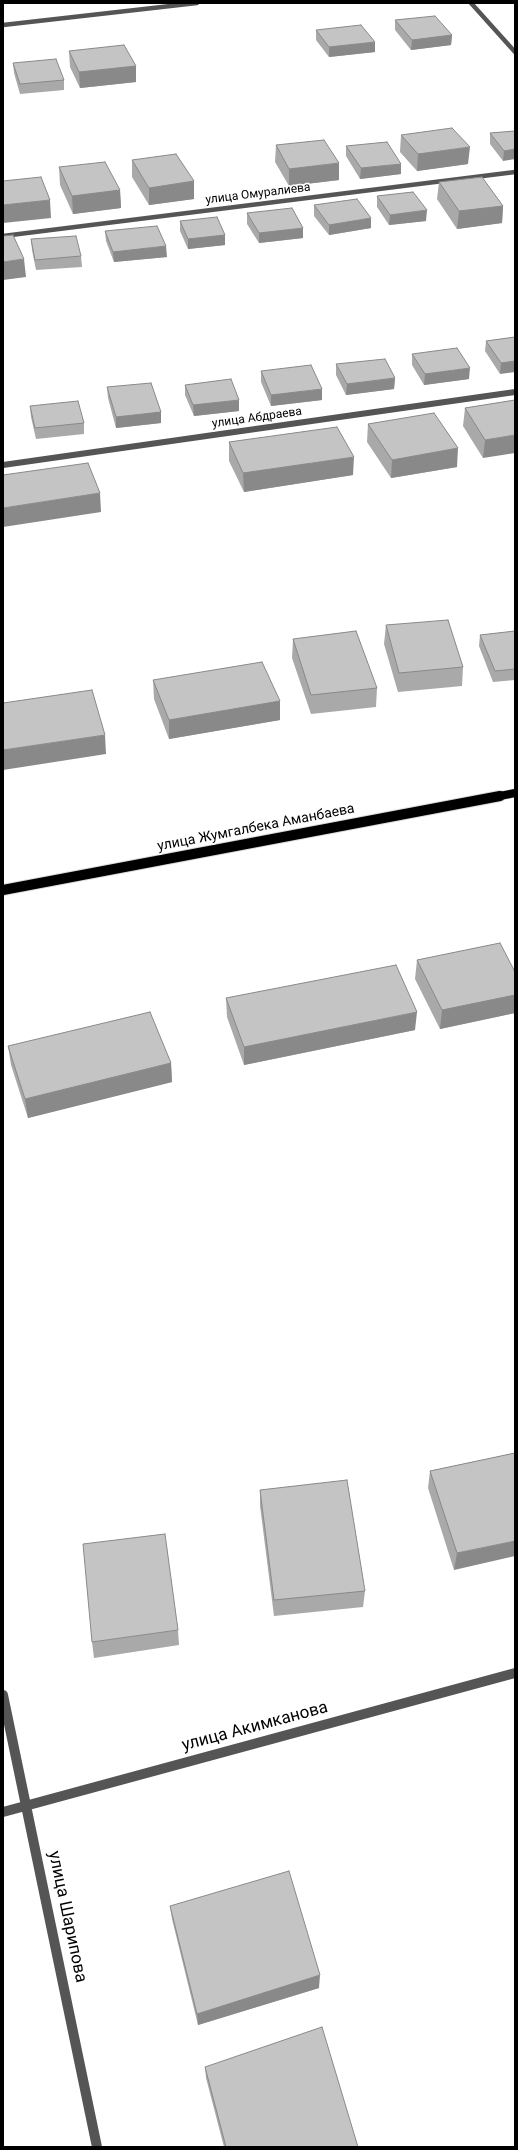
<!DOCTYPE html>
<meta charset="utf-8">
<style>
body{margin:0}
#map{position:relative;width:518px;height:2150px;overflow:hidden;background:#fff;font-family:Roboto,sans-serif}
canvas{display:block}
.frame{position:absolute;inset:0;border:4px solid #000;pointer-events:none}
</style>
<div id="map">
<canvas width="518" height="2150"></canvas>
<div class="frame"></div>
</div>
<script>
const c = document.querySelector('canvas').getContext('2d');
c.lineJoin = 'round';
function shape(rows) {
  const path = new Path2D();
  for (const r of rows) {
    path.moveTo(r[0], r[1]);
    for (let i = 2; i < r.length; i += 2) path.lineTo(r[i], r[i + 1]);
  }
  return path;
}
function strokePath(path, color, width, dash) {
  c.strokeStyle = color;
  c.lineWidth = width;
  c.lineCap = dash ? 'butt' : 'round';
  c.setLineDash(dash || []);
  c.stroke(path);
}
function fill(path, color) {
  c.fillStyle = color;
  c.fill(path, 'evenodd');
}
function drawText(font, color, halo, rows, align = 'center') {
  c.font = font + ' Roboto,sans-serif';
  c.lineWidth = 3.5;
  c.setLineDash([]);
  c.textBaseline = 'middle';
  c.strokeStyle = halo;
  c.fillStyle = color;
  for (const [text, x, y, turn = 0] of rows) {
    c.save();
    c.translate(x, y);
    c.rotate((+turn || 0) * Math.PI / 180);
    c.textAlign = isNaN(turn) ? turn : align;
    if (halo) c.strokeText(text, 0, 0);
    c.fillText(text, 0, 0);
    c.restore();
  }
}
const minorFar2 = shape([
 [3,25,197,3],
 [3,236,515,172]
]);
const minorFar1 = shape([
 [3,465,515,392]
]);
const minor = shape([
 [3,1695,97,2147],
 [3,1812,515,1673]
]);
const tertiary = shape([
 [471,3,515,52]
]);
const primaryFar1 = shape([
 [495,797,515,793]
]);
const primary = shape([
 [3,890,500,796]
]);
const wall = shape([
 [395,20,452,35,451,45,411,50,395,30],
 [316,30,375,52,329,57,316,40],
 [69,51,136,66,136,82,80,88,70,67],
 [13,63,64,80,64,90,20,94,14,73],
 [515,131,503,161,490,144,490,133],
 [401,135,468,164,417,171,400,152],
 [276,145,339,180,289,186,275,162],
 [346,146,401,174,360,179,346,156],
 [132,160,194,181,194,199,149,205,132,177],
 [59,167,120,190,121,208,73,214,60,185],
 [439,182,503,206,502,223,457,229,437,199],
 [377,196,426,221,389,225,377,207],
 [314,205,371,228,329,235,314,216],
 [247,213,303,238,259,243,247,224],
 [180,221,225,235,225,245,188,249,180,231],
 [105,231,167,257,114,262,106,241],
 [31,239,81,256,82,267,36,270,32,250],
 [515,337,500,374,485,351,486,341],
 [412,354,469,379,424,385,412,365],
 [336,364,395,378,394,389,346,395,336,375],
 [261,371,322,400,271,406,261,382],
 [185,385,239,411,194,416,185,395],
 [107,387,161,412,161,423,116,428,108,398],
 [515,400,483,458,463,426,465,408],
 [30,406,84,423,84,434,36,439,31,417],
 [368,424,457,467,391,478,367,442],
 [229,442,353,475,244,492,229,461],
 [386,625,463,667,462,686,398,692,384,644],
 [515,631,515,680,493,682,479,646,480,635],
 [293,639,377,688,376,707,311,714,292,658],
 [153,680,280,701,280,720,169,739,154,699],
 [417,960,515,972,515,1013,440,1029,415,979],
 [226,998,415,1030,244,1065,227,1017],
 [8,1046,171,1063,172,1082,28,1118,11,1065],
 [515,1453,454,1570,428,1488,430,1471],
 [260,1490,365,1591,363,1607,274,1616,260,1506],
 [178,1630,179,1645,94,1658,92,1642],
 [170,1906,319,1988,198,2025,172,1919],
 [205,2067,358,2147,224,2147,206,2078]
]);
const shadedWall = shape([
 [452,35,451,45,411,50,412,40],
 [375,42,375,52,329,57,329,47],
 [136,66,136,82,80,88,79,72],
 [470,147,468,164,417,171,418,154],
 [515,149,515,159,503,161,504,151],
 [339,163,339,180,289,186,289,169],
 [401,164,401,174,360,179,361,168],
 [194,181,194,199,149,205,149,188],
 [120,190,121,208,73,214,72,196],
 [50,200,51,218,3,223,3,205],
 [503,206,502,223,457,229,459,211],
 [427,210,426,221,389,225,390,215],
 [371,218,371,228,329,235,329,225],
 [303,228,303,238,259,243,259,233],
 [225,235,225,245,188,249,188,239],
 [166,246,167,257,114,262,113,252],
 [24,259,26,277,3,280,3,262],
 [515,361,515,372,500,374,501,363],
 [470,368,469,379,424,385,425,374],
 [395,378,394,389,346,395,347,384],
 [322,389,322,400,271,406,271,395],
 [239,400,239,411,194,416,193,405],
 [161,412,161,423,116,428,116,417],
 [515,435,515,453,483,458,485,440],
 [458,448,457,467,391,478,392,460],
 [354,457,353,475,244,492,243,473],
 [100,493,101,512,3,527,3,508],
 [280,701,280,720,169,739,169,720],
 [105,735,106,754,3,770,3,750],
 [515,995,515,1013,440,1029,442,1010],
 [417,1012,415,1030,244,1065,244,1047],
 [171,1063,172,1082,28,1118,25,1099],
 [515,1541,515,1556,454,1570,457,1553],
 [320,1975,319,1988,198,2025,197,2014]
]);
const building = shape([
 [435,16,452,35,412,40,395,20,435,16],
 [361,25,375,42,329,47,316,30,361,25],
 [124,45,136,66,79,72,69,51,124,45],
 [56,59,64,80,20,84,13,63,56,59],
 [452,128,470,147,418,154,401,135,452,128],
 [515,131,515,149,504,151,490,133,515,131],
 [324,140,339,163,289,169,276,145,324,140],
 [387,142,401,164,361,168,346,146,387,142],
 [176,154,194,181,149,188,132,160,176,154],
 [105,162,120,190,72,196,59,167,105,162],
 [41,177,50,200,3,205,3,181,41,177],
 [482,177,503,206,459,211,439,182,482,177],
 [413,192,427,210,390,215,377,196,413,192],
 [357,199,371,218,329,225,314,205,357,199],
 [292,208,303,228,259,233,247,213,292,208],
 [217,217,225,235,188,239,180,221,217,217],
 [157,226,166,246,113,252,105,231,157,226],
 [13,235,24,259,3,262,3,236,13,235],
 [76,236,81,256,35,260,31,239,76,236],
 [515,337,515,361,501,363,486,341,515,337],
 [457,348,470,368,425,374,412,354,457,348],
 [385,359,395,378,347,384,336,364,385,359],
 [311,365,322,389,271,395,261,371,311,365],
 [231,379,239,400,193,405,185,385,231,379],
 [151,383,161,412,116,417,107,387,151,383],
 [515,400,515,435,485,440,465,408,515,400],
 [78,401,84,423,35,428,30,406,78,401],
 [434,413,458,448,392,460,368,424,434,413],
 [337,427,354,457,243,473,229,442,337,427],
 [88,463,100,493,3,508,3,475,88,463],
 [448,620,463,667,399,673,386,625,448,620],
 [356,631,377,688,311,695,293,639,356,631],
 [515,631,515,669,495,671,480,635,515,631],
 [262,662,280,701,169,720,153,680,262,662],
 [92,690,105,735,3,750,3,703,92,690],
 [500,943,515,972,515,995,442,1010,417,960,500,943],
 [396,965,417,1012,244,1047,226,998,396,965],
 [150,1012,171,1063,25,1099,8,1046,150,1012],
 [515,1453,515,1541,457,1553,430,1471,515,1453],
 [347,1480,365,1591,274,1600,260,1490,347,1480],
 [165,1534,178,1630,92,1642,83,1544,165,1534],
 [289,1871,320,1975,197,2014,170,1906,289,1871],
 [322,2027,358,2147,226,2147,205,2067,322,2027]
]);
const farStreetnames = [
 ["улица Омуралиева",258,194,-7],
 ["улица Абдраева",257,418,-8]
];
const streetNames = [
 ["улица Жумгалбека Аманбаева",256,828,-11]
];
const nearStreetnames = [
 ["улица Акимканова",255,1727,-15],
 ["улица Шарипова",67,1917,78]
];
strokePath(primaryFar1, '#dbdbdb', 9);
strokePath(primary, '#dbdbdb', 12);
strokePath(minorFar2, '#555', 4.5);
strokePath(minorFar1, '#555', 6);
strokePath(minor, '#555', 10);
strokePath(tertiary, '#555', 4.5);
strokePath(primaryFar1, '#000', 8);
strokePath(primary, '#000', 10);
fill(wall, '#a9a9a9');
fill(shadedWall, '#898989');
fill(building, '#c4c4c4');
strokePath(building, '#898989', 1);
drawText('12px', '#000', '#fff', farStreetnames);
drawText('14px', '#000', '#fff', streetNames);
drawText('17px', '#000', '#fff', nearStreetnames);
</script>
